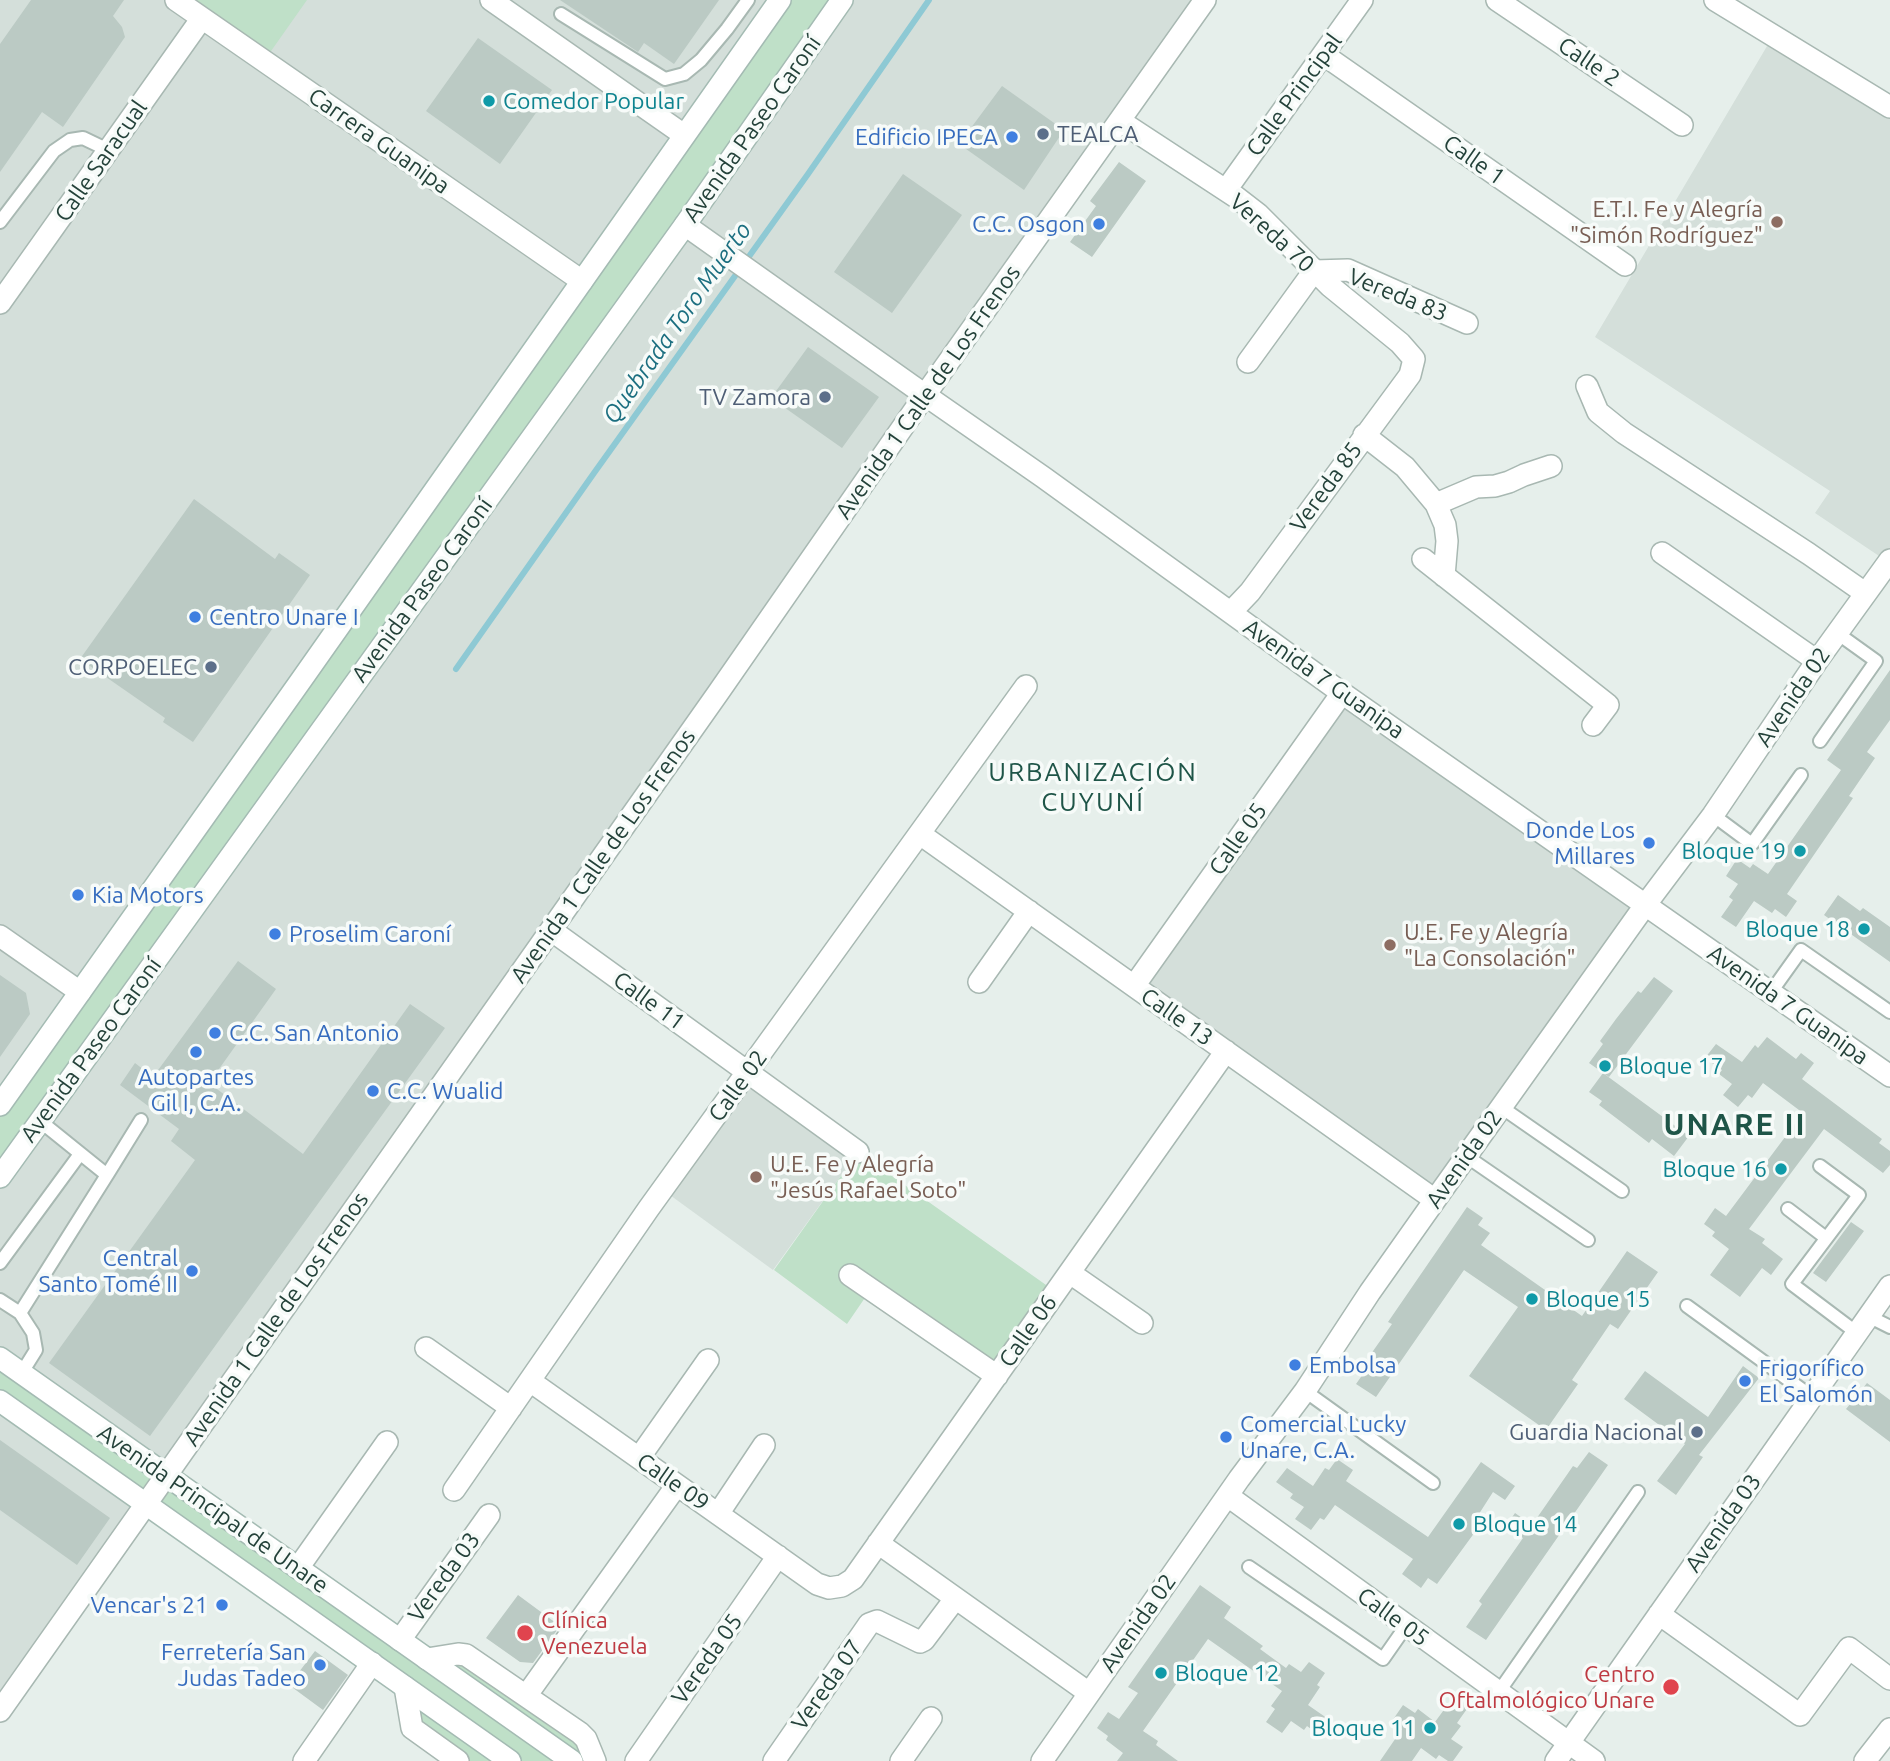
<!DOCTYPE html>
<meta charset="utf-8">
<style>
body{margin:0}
canvas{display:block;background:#e6efeb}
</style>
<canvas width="1890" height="1761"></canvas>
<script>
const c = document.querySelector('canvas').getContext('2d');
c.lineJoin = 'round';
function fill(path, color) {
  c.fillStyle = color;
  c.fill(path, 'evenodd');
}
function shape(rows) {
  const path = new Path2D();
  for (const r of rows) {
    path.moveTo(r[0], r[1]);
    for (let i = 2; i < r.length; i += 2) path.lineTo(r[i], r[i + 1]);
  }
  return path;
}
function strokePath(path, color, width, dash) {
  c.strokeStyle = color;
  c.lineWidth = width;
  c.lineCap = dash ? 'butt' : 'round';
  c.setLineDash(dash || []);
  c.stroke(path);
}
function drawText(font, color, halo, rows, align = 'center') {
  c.font = font + ' Ubuntu,sans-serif';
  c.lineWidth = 7;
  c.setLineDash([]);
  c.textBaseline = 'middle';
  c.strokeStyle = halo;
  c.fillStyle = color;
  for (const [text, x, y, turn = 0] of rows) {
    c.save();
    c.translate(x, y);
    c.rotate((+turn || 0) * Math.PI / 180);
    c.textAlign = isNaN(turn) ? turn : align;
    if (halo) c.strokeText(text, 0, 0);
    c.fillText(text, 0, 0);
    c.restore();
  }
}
const built = shape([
 [0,0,780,0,0,1105],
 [842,0,1205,0,0,1711,0,1177],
 [1773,36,1890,107,1890,560,1888,562,1815,513,1830,491,1595,337],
 [1342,693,1646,904,1435,1200,1134,986],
 [748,1072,858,1152,773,1270,663,1190]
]);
const green = shape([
 [176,0,307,0,264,61],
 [780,0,842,0,0,1177,0,1105],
 [858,1152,1056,1292,997,1376,871,1289,847,1324,774,1270],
 [0,1358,426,1659,458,1654,526,1696,595,1761,458,1761,417,1733,405,1686,0,1401]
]);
const stream = shape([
 [456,669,594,473,808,174,929,0]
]);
const building = shape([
 [31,0,124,0,113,16,122,27,125,37,63,127,42,112,0,172,0,44],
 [560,0,719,0,674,64,644,43,638,52],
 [478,38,552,90,500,164,426,111],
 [1002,86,1064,130,1024,190,959,144],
 [1119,162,1146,181,1092,257,1070,242,1096,206,1090,201],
 [903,174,962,215,892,313,834,272],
 [808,347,879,397,842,448,771,398],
 [194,499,275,559,279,553,310,575,193,742,163,722,165,718,80,659],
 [1890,670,1890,720,1867,752,1875,758,1849,796,1853,798,1787,894,1797,901,1786,917,1775,909,1772,913,1754,901,1736,927,1721,917,1733,900,1729,897,1738,884,1726,876,1737,859,1750,868,1753,864,1768,874,1841,770,1827,760],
 [1838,895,1860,911,1863,908,1890,927,1890,962,1824,915],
 [238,961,276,989,209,1083,303,1154,410,1004,445,1028,150,1436,49,1363,195,1160,171,1141,179,1129,120,1085,135,1063,153,1077],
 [0,975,26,993,30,1014,0,1057],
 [1654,977,1673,991,1609,1077,1589,1063,1603,1044,1600,1041,1616,1019,1638,991,1641,993],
 [1767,1037,1796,1059,1801,1053,1814,1063,1802,1079,1882,1139,1879,1143,1890,1151,1890,1165,1883,1173,1824,1129,1749,1229,1765,1239,1762,1243,1783,1259,1771,1275,1762,1268,1740,1297,1710,1275,1729,1249,1712,1236,1715,1232,1704,1224,1715,1208,1726,1216,1803,1113,1763,1083,1752,1098,1748,1095,1738,1107,1723,1095,1732,1084,1719,1074,1722,1070,1705,1058,1716,1044,1742,1062,1755,1045,1758,1048],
 [1603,1073,1689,1136,1674,1156,1652,1139,1649,1143,1599,1105,1602,1101,1589,1092],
 [1467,1207,1483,1218,1478,1225,1490,1233,1481,1245,1582,1316,1627,1251,1658,1272,1618,1329,1610,1324,1572,1380,1578,1384,1546,1430,1469,1376,1518,1307,1464,1270,1376,1397,1356,1384,1370,1364,1366,1361,1392,1324,1388,1322],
 [1851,1222,1864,1231,1826,1282,1813,1273],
 [1743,1366,1759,1378,1699,1455,1703,1457,1676,1495,1657,1481,1685,1444,1624,1399,1645,1371,1708,1417],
 [1867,1383,1890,1400,1890,1442,1846,1409],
 [0,1440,110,1518,77,1565,0,1510],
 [1589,1452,1608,1465,1486,1640,1466,1627,1482,1604,1479,1601,1523,1538,1506,1526,1515,1513,1532,1525,1573,1466,1577,1468],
 [1337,1459,1353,1470,1346,1481,1428,1537,1481,1462,1515,1486,1505,1500,1493,1492,1477,1517,1483,1521,1437,1584,1428,1578,1421,1588,1402,1574,1413,1559,1335,1505,1324,1520,1320,1518,1311,1530,1295,1519,1304,1507,1290,1498,1293,1494,1276,1482,1287,1468,1313,1486,1325,1468,1329,1470],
 [1200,1585,1231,1607,1224,1618,1263,1646,1260,1649,1286,1668,1289,1664,1301,1672,1309,1662,1325,1673,1317,1685,1320,1687,1308,1705,1334,1723,1323,1738,1307,1726,1304,1730,1291,1721,1282,1733,1266,1722,1275,1709,1271,1706,1282,1691,1208,1639,1143,1731,1158,1741,1156,1745,1178,1761,1117,1761,1123,1753,1106,1740,1108,1736,1097,1728,1108,1712,1119,1719,1138,1693,1128,1687],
 [518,1595,560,1626,533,1663,520,1662,486,1638],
 [315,1651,348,1675,323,1710,289,1685],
 [1454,1696,1469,1706,1457,1723,1461,1726,1451,1739,1463,1747,1453,1761,1448,1761,1439,1755,1436,1759,1421,1748,1412,1761,1380,1761,1402,1729,1392,1721,1403,1705,1415,1713,1418,1709,1435,1722]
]);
const lane = shape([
 [561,14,665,79,684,74,701,60,727,29,748,0],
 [0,222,54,151,70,140,83,138,108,150],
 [1820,741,1876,661,1837,633],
 [1713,815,1752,844,1801,775],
 [1771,992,1801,950,1890,1012],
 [1501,1107,1622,1191],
 [1466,1156,1588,1240],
 [1820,1166,1859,1195,1792,1284,1857,1333],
 [107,1175,141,1120],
 [1788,1209,1826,1238],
 [0,1263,80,1154],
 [0,1300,20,1313],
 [1687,1306,1812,1397],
 [1868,1316,1890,1327],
 [21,1374,36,1350,33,1333,20,1313,107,1175,40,1121],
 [1305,1391,1433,1483],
 [1249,1567,1383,1659,1406,1626],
 [1498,1693,1638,1492]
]);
const street = shape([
 [176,0,582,281],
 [491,0,684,135],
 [1497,0,1682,125],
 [1715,0,1890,107],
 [1324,55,1625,265],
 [1120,121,1236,197,1258,214,1330,286,1400,343,1414,359,1410,375,1250,592,1231,612],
 [1226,190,1362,0],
 [685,225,925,395,1043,477,1342,693,1890,1076],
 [0,303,202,18],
 [1248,362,1314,271,1348,270,1467,323],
 [1587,386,1598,412,1624,433,1809,554,1865,593],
 [1364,435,1405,467,1436,504,1445,525,1447,541,1444,576],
 [1436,504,1476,487,1495,486,1509,482,1524,475,1551,466],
 [1662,553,1817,661],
 [1423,559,1608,705,1593,725],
 [920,834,1435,1200],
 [551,930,858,1152],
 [0,936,80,992],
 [979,982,1029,911],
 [1134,986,1342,693],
 [1070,1273,1142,1323],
 [850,1275,997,1376],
 [426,1348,511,1408],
 [530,1381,817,1584,829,1588,842,1586,853,1579,1226,1051],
 [639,1458,708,1360],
 [454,1490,649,1208,1026,686],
 [1228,1496,1594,1761],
 [718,1514,764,1445],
 [878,1543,1089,1693],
 [298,1568,387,1442],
 [1659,1614,1800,1715,1849,1648,1890,1679],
 [400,1640,489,1515],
 [427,1659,458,1654,466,1655,580,1733,586,1739,595,1761],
 [405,1687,412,1728,458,1761],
 [526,1696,677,1485],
 [0,1711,718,693,925,395,1205,0],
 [304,1761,372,1663],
 [636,1761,778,1556],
 [774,1761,869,1624,877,1621,920,1642,924,1640,955,1599],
 [901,1761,931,1718],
 [1042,1761,1239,1479,1305,1391,1370,1292,1435,1200,1646,904,1713,815,1817,661,1890,560],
 [1556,1761,1890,1286],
 [1865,1761,1890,1729]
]);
const secondary = shape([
 [0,1105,302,679,780,0],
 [0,1177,685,225,842,0],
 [0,1358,572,1761],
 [0,1401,510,1761]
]);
const markers = [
 [489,101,7,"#0f9aa8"],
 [1043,134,7,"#5c6f8a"],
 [1012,137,7,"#3f7fe0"],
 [1777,222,7,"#8d6e63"],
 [1099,224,7,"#3f7fe0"],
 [825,397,7,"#5c6f8a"],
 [195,617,7,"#3f7fe0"],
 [211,667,7,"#5c6f8a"],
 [1649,843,7,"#3f7fe0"],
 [1800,851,7,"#0f9aa8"],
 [78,895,7,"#3f7fe0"],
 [1864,929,7,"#0f9aa8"],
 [275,934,7,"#3f7fe0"],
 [1390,945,7,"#8d6e63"],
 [215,1033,7,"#3f7fe0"],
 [196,1052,7,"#3f7fe0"],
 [1605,1066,7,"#0f9aa8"],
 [373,1091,7,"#3f7fe0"],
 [1781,1169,7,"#0f9aa8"],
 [756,1177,7,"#8d6e63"],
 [192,1271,7,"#3f7fe0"],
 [1532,1299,7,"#0f9aa8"],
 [1295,1365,7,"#3f7fe0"],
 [1745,1381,7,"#3f7fe0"],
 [1697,1432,7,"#5c6f8a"],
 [1226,1437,7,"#3f7fe0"],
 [1459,1524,7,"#0f9aa8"],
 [222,1605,7,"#3f7fe0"],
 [525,1633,9,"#e0444e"],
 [320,1665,7,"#3f7fe0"],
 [1161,1673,7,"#0f9aa8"],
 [1671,1687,9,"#e0444e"],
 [1430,1728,7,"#0f9aa8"]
];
const streetNames = [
 ["Calle 2",1589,62,34],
 ["Calle Principal",1294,95,-54],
 ["Avenida Paseo Caroní",752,129,-55],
 ["Carrera Guanipa",379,141,35],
 ["Calle 1",1474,160,35],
 ["Calle Saracual",101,161,-55],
 ["Vereda 70",1272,233,42],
 ["Vereda 83",1398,295,22],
 ["Avenida 1 Calle de Los Frenos",928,392,-55],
 ["Vereda 85",1326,487,-54],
 ["Avenida Paseo Caroní",422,590,-54],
 ["Avenida 7 Guanipa",1324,679,35],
 ["Avenida 02",1793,697,-56],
 ["Calle 05",1238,839,-55],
 ["Avenida 1 Calle de Los Frenos",603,856,-55],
 ["Calle 11",649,1001,36],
 ["Avenida 7 Guanipa",1788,1005,35],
 ["Calle 13",1177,1017,35],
 ["Avenida Paseo Caroní",91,1050,-54],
 ["Calle 02",738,1086,-54],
 ["Avenida 02",1464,1159,-55],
 ["Avenida 1 Calle de Los Frenos",276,1319,-55],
 ["Calle 06",1028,1331,-55],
 ["Calle 09",673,1482,35],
 ["Avenida Principal de Unare",213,1509,35],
 ["Avenida 03",1723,1523,-55],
 ["Vereda 03",444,1577,-54],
 ["Calle 05",1393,1617,36],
 ["Avenida 02",1138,1623,-55],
 ["Vereda 05",707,1659,-55],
 ["Vereda 07",827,1685,-55]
];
const cultureNames = [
 ["Comedor Popular",503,101],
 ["Bloque 19",1786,851,"right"],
 ["Bloque 18",1850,929,"right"],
 ["Bloque 17",1619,1066],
 ["Bloque 16",1767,1169,"right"],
 ["Bloque 15",1546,1299],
 ["Bloque 14",1473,1524],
 ["Bloque 12",1175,1673],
 ["Bloque 11",1416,1728,"right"]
];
const serviceNames = [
 ["TEALCA",1057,134,"left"],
 ["TV Zamora",811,397],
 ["CORPOELEC",197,667],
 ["Guardia Nacional",1683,1432]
];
const shopNames = [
 ["Edificio IPECA",998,137,"right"],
 ["C.C. Osgon",1085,224,"right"],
 ["Centro Unare I",209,617],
 ["Donde Los",1635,830,"right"],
 ["Millares",1635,856,"right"],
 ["Kia Motors",92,895],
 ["Proselim Caroní",289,934],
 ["C.C. San Antonio",229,1033],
 ["Autopartes",196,1077,"center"],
 ["Gil I, C.A.",196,1103,"center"],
 ["C.C. Wualid",387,1091],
 ["Central",178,1258,"right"],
 ["Santo Tomé II",178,1284,"right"],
 ["Embolsa",1309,1365],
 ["Frigorífico",1759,1368],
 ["El Salomón",1759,1394],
 ["Comercial Lucky",1240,1424],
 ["Unare, C.A.",1240,1450],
 ["Vencar's 21",208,1605,"right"],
 ["Ferretería San",306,1652,"right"],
 ["Judas Tadeo",306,1678,"right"]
];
const educationNames = [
 ["E.T.I. Fe y Alegría",1763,209,"right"],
 ["\"Simón Rodríguez\"",1763,235,"right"],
 ["U.E. Fe y Alegría",1404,932],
 ["\"La Consolación\"",1404,958],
 ["U.E. Fe y Alegría",770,1164],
 ["\"Jesús Rafael Soto\"",770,1190]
];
const healthNames = [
 ["Clínica",541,1620],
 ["Venezuela",541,1646],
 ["Centro",1655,1674,"right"],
 ["Oftalmológico Unare",1655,1700,"right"]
];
const waterNames = [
 ["Quebrada Toro Muerto",677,323,-55]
];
const quarterNames = [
 ["URBANIZACIÓN",1093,772],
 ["CUYUNÍ",1093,802]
];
const districtNames = [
 ["UNARE II",1735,1125]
];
fill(built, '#d4dfda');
fill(green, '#bfe0c8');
strokePath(stream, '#8ec9d4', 6);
fill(building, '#bbcac4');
strokePath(lane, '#a8b8b2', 16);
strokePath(street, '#a8b8b2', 24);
strokePath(secondary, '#a4bbb3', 24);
strokePath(lane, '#fff', 12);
strokePath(street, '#fff', 21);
strokePath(secondary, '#fff', 21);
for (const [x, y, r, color] of markers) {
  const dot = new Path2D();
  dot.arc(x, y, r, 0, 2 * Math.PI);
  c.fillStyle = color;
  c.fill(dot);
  strokePath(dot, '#f7fbf9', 2.5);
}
drawText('23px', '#24423a', '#f7fbf9', streetNames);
drawText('23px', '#0d838f', '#f7fbf9', cultureNames, 'left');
drawText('23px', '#4e5e75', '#f7fbf9', serviceNames, 'right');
drawText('23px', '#366cbe', '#f7fbf9', shopNames, 'left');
drawText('23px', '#785e54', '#f7fbf9', educationNames, 'left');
drawText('23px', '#be3a42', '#f7fbf9', healthNames, 'left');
drawText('italic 24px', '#1c6f80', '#f7fbf9', waterNames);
c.letterSpacing = '2px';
drawText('26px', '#1f5548', '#f7fbf9', quarterNames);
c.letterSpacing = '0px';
c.letterSpacing = '2px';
drawText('bold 30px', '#1f5548', '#f7fbf9', districtNames);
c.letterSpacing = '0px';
</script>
